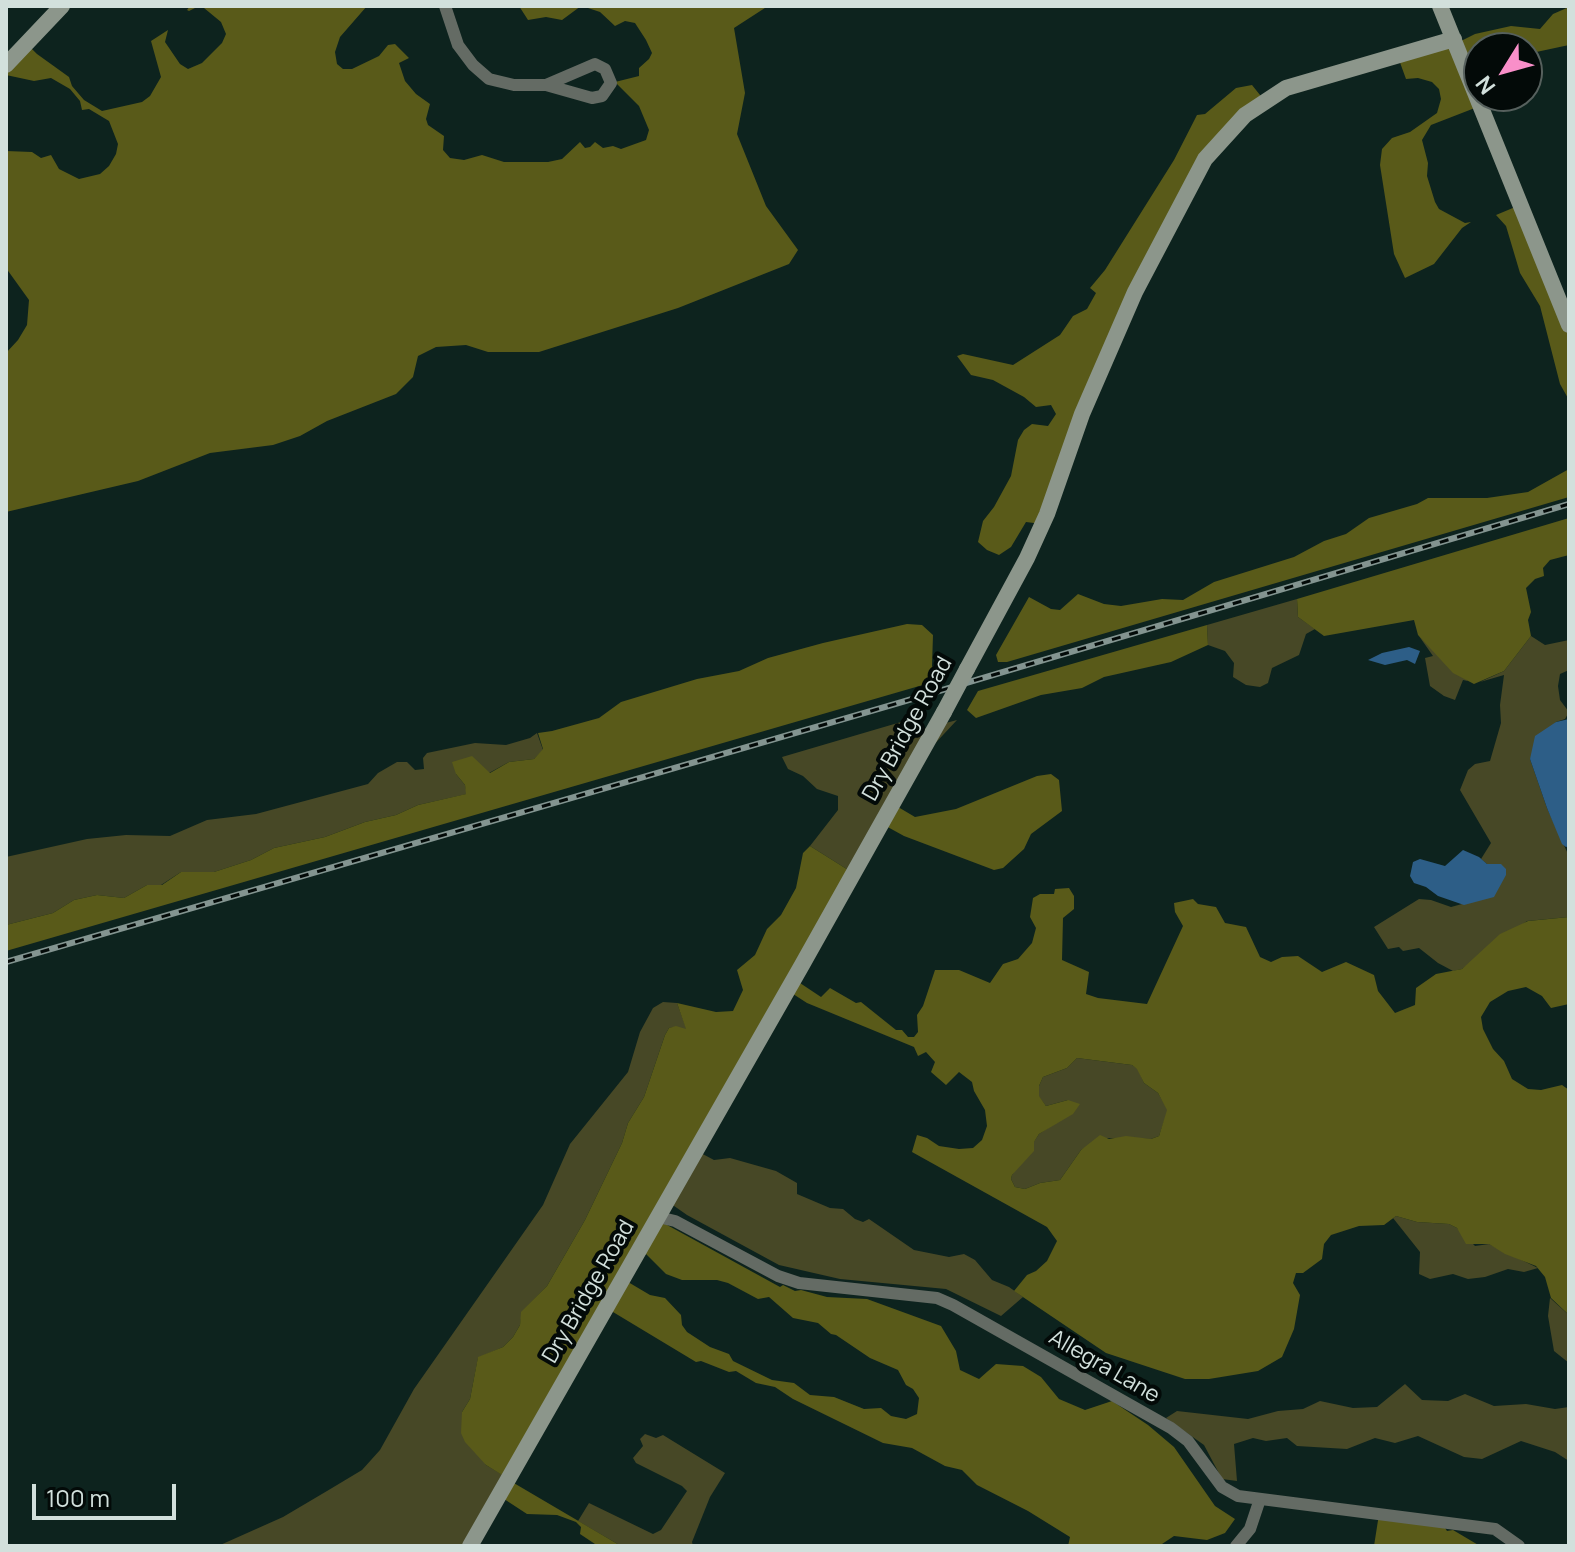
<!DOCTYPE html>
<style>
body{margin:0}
#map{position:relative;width:1575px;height:1552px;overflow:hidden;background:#0d231e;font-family:Manrope,sans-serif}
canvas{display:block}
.frame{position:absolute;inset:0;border:8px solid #d2e0dc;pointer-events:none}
.north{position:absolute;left:1463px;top:32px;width:80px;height:80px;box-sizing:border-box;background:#030a08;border:2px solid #56605d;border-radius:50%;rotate:233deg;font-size:22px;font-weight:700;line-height:32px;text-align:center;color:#d2e0dc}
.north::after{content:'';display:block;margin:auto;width:28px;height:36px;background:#f98fc9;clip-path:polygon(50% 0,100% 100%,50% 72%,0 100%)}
.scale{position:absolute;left:32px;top:1484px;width:144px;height:36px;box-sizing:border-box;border:4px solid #d2e0dc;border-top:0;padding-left:10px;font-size:24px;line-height:28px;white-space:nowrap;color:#d2e0dc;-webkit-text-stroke:6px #030a08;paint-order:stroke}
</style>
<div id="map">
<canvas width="1575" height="1552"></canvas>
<div class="frame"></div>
<div class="north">N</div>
<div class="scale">100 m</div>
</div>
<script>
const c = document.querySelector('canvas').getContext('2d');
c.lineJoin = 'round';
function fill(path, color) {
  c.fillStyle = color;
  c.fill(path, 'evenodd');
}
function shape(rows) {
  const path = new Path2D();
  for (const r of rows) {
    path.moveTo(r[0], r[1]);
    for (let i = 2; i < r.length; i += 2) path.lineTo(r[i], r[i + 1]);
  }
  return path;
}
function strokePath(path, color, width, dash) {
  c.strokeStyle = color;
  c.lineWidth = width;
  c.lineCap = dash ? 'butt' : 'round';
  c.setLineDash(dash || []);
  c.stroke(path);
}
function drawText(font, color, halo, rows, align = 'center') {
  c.font = font + ' Manrope,sans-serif';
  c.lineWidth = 8;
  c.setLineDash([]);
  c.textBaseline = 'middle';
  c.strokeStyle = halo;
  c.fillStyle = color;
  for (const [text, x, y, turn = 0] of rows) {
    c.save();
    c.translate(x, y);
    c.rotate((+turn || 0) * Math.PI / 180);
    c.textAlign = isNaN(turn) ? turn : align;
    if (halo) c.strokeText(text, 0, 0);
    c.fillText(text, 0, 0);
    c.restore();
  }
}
const green = shape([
 [1297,599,1298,617,1315,629,1306,634,1299,655,1272,668,1268,683,1260,687,1246,685,1233,677,1234,663,1225,651,1208,645,1207,625],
 [1419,636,1468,681,1463,680,1455,700,1444,696,1430,686,1425,658,1433,656],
 [1531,636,1545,645,1569,640,1569,670,1560,674,1558,686,1560,700,1569,712,1565,719,1556,722,1530,759,1547,808,1568,854,1569,917,1527,921,1462,969,1453,971,1438,963,1419,948,1403,951,1399,947,1388,949,1374,927,1419,899,1431,900,1451,907,1473,901,1501,864,1487,864,1481,859,1491,843,1460,790,1468,770,1475,764,1490,761,1501,723,1500,705,1504,675,1480,682,1504,671],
 [957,720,929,750,853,873,810,846,838,810,838,796,817,789,803,776,788,769,782,757,901,722,901,735],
 [537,733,543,750,534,759,509,762,489,773,456,774,465,785,467,794,418,805,396,815,365,822,325,837,274,848,251,860,214,872,181,872,161,885,147,885,124,898,97,895,74,900,53,913,6,925,6,857,87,839,126,835,170,836,207,820,256,814,368,784,378,773,397,762,407,762,415,770,424,769,423,758,427,753,475,743,506,745,530,738],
 [663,1002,677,1003,687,1030,676,1027,669,1028,665,1035,644,1097,628,1123,622,1143,585,1220,547,1286,522,1312,520,1325,513,1337,503,1347,478,1358,470,1399,462,1412,486,1465,508,1478,470,1546,218,1546,283,1517,327,1491,362,1470,380,1450,414,1389,543,1205,570,1144,628,1072,640,1032,653,1008],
 [1077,1058,1132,1065,1138,1069,1144,1083,1158,1093,1168,1110,1159,1136,1151,1139,1103,1138,1081,1150,1060,1180,1040,1183,1025,1189,1015,1187,1011,1179,1012,1175,1039,1134,1054,1124,1068,1100,1046,1106,1039,1097,1039,1086,1043,1077,1067,1068],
 [697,1151,714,1160,730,1158,776,1171,797,1183,797,1194,830,1208,843,1209,855,1219,863,1222,869,1219,914,1250,949,1257,964,1254,975,1260,992,1280,1009,1287,1023,1297,1001,1316,946,1289,840,1279,779,1265,687,1215,667,1201],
 [1396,1216,1417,1222,1449,1224,1457,1228,1475,1246,1489,1244,1538,1268,1524,1272,1508,1269,1485,1277,1468,1279,1453,1274,1430,1279,1419,1274,1420,1252,1393,1218],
 [1550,1298,1569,1315,1569,1363,1554,1351,1548,1316],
 [1405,1384,1422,1400,1448,1401,1465,1394,1494,1406,1526,1404,1555,1409,1569,1407,1569,1461,1555,1452,1521,1441,1482,1459,1464,1457,1418,1436,1395,1443,1375,1438,1347,1449,1297,1446,1287,1438,1266,1441,1253,1438,1234,1444,1237,1481,1222,1479,1204,1445,1166,1418,1177,1411,1248,1419,1278,1411,1303,1409,1320,1401,1353,1408,1377,1407],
 [645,1434,656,1438,663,1435,725,1473,710,1497,692,1542,693,1546,621,1546,578,1521,589,1503,653,1534,661,1530,687,1491,682,1486,636,1463,633,1458,643,1446,640,1439]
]);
const forest = shape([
 [190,6,367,6,340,37,335,52,337,64,343,69,352,69,379,56,388,45,395,44,409,58,399,63,405,81,416,94,430,104,426,119,428,125,444,136,443,150,450,158,464,160,482,155,504,162,548,162,562,159,580,142,585,148,590,147,595,142,603,148,613,146,621,149,646,140,649,130,639,106,615,82,639,76,639,68,649,59,652,53,646,40,635,23,625,21,615,26,600,12,582,6,768,6,734,28,745,93,737,134,766,206,798,250,789,264,678,308,539,352,488,352,466,345,436,347,418,356,413,377,396,394,327,421,300,436,273,445,210,453,138,481,6,512,6,353,18,340,27,325,29,300,6,268,6,151,32,152,41,158,51,155,59,169,79,179,100,174,109,166,116,154,118,144,109,121,89,109,82,110,80,101,70,89,51,78,34,81,6,75,6,66,27,44,37,54,69,77,72,86,84,100,102,111,142,102,150,96,161,77,151,41,168,30,165,42,180,64,188,69,202,63,222,43,226,34,221,22,204,8,199,6,189,11,187,10],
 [519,6,581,6,562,20,546,17,528,20],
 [1569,7,1569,45,1527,54,1527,48,1479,48,1479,61,1469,66,1480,106,1431,125,1422,140,1428,163,1427,176,1435,202,1439,209,1465,223,1471,222,1462,228,1434,264,1405,278,1394,254,1380,165,1382,149,1392,138,1410,132,1437,113,1441,99,1439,89,1432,82,1418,78,1406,79,1398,57,1459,42,1475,34,1511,26,1540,29,1553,14],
 [1252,85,1264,100,1205,160,1133,295,1050,525,1026,522,1011,547,999,555,987,550,978,542,983,521,994,507,1011,476,1018,440,1024,430,1032,424,1048,426,1056,414,1051,405,1036,407,1024,397,993,380,971,375,957,356,963,354,1013,365,1060,335,1073,316,1087,309,1096,293,1090,288,1105,270,1174,160,1197,115,1205,114,1236,88],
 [1520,205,1569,315,1569,400,1560,384,1540,306,1520,273,1506,226,1496,215],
 [1569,469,1569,497,1007,662,998,662,996,655,1029,597,1051,609,1060,610,1078,594,1104,604,1121,606,1162,599,1183,600,1214,582,1294,557,1324,541,1346,534,1369,518,1417,504,1428,498,1487,498,1528,492],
 [1569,518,1569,555,1550,560,1543,568,1544,576,1535,579,1526,588,1531,612,1528,620,1531,636,1504,671,1474,684,1453,673,1418,635,1414,620,1324,636,1298,617,1297,599],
 [907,624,922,625,933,635,932,666,940,680,6,951,6,925,53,913,74,900,97,895,124,898,147,885,162,885,181,872,214,872,251,860,274,848,325,837,365,822,396,815,418,805,466,794,465,785,456,774,452,762,472,756,490,773,509,762,534,759,543,749,538,733,552,731,599,718,621,702,697,679,739,671,768,658,823,643],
 [1207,625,1208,645,1171,662,1104,677,1082,688,1041,695,976,718,967,710,978,691],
 [1051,774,1059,780,1062,811,1031,834,1024,849,1003,868,994,870,904,836,884,825,893,804,915,817,956,809,1037,776],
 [810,846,853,873,797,981,821,997,830,988,856,1003,861,1002,896,1030,902,1030,908,1037,914,1037,918,1032,917,1015,923,1006,935,970,959,970,990,983,1003,964,1018,959,1032,943,1036,928,1030,917,1033,898,1040,894,1054,894,1055,889,1069,888,1074,896,1074,909,1063,918,1062,960,1089,972,1086,994,1098,998,1147,1004,1183,926,1175,912,1174,903,1193,899,1198,904,1216,907,1225,923,1246,927,1260,957,1271,962,1282,957,1298,956,1322,972,1346,962,1374,975,1378,991,1395,1013,1415,1005,1416,988,1436,974,1462,969,1500,934,1528,921,1569,917,1569,1004,1551,1008,1542,996,1526,987,1508,991,1490,1002,1481,1017,1483,1029,1493,1049,1504,1061,1512,1079,1528,1089,1541,1090,1562,1085,1569,1090,1569,1315,1551,1298,1545,1277,1536,1266,1505,1254,1489,1244,1466,1244,1457,1228,1449,1224,1417,1222,1396,1216,1384,1225,1359,1226,1331,1235,1324,1244,1322,1259,1303,1273,1296,1273,1293,1283,1300,1295,1294,1329,1282,1357,1258,1371,1209,1379,1185,1379,1106,1353,1014,1291,1027,1275,1036,1271,1047,1261,1057,1241,1047,1227,912,1152,917,1135,927,1138,939,1146,959,1149,973,1148,982,1140,987,1126,985,1110,974,1091,972,1082,959,1072,946,1085,931,1072,935,1062,926,1052,918,1056,914,1047,807,1003,790,992,658,1220,780,1287,783,1285,795,1291,801,1290,827,1297,867,1299,941,1326,956,1351,960,1370,979,1379,996,1364,1023,1366,1041,1377,1059,1399,1085,1410,1112,1401,1148,1425,1174,1447,1215,1506,1235,1519,1225,1533,1207,1540,1174,1536,1159,1546,1068,1546,1070,1537,1028,1511,977,1485,962,1470,945,1466,912,1448,883,1443,793,1399,775,1387,756,1383,736,1371,729,1372,701,1361,696,1362,608,1309,507,1478,486,1465,465,1442,461,1433,462,1412,470,1399,478,1357,503,1347,513,1337,520,1325,521,1312,547,1286,585,1220,622,1143,628,1123,644,1097,665,1035,669,1028,676,1026,686,1029,677,1003,716,1012,733,1011,743,990,737,970,755,955,767,929,781,915,796,888,803,853],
 [1077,1058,1132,1065,1137,1069,1144,1083,1158,1093,1167,1110,1159,1136,1151,1139,1126,1136,1109,1139,1100,1135,1081,1150,1060,1180,1040,1183,1025,1189,1015,1187,1011,1179,1012,1175,1034,1151,1034,1142,1039,1134,1073,1114,1080,1104,1068,1100,1046,1106,1039,1096,1039,1086,1043,1077,1067,1068],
 [646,1254,666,1274,682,1280,717,1280,728,1283,758,1299,769,1297,793,1318,818,1323,831,1334,836,1335,870,1358,898,1370,906,1385,913,1389,919,1398,917,1414,906,1419,891,1416,881,1408,864,1409,834,1397,810,1395,794,1383,772,1380,733,1361,729,1354,710,1347,687,1332,682,1325,681,1315,665,1298,650,1295,623,1279],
 [507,1479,621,1546,598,1546,580,1534,581,1527,576,1522,557,1515,527,1514,501,1497],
 [1379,1514,1442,1523,1447,1531,1453,1530,1480,1546,1374,1546]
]);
const water = shape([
 [1409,647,1420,651,1415,664,1407,660,1385,665,1368,660,1382,653],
 [1569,719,1569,846,1566,847,1562,844,1547,808,1530,759,1535,736,1556,722],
 [1463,850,1479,857,1487,864,1501,864,1506,869,1506,875,1494,897,1464,905,1438,896,1426,887,1414,883,1410,876,1413,862,1420,859,1445,866]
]);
const street = shape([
 [445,6,458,45,473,65,489,79,514,85,546,85,592,98,602,96,611,83,605,69,595,64,546,85],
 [658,1217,675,1221,778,1276,799,1283,937,1298,953,1305,1171,1428,1188,1441,1222,1487,1238,1496,1495,1529,1519,1546],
 [1236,1546,1250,1529,1260,1499]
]);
const secondary = shape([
 [1440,6,1569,325],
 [6,65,62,6],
 [967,669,1027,558,1047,514,1082,414,1135,292,1205,159,1245,115,1286,88,1454,39],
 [470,1546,802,965,944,712]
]);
const rail = shape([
 [6,962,902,702,1569,504]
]);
const secondaryBridge = shape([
 [944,712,967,669]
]);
const streetNames = [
 ["Dry Bridge Road",908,729,-61],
 ["Dry Bridge Road",589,1292,-60],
 ["Allegra Lane",1104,1367,30]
];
fill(green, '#474826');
fill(forest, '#595a19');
fill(water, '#2d5e87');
strokePath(street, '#646b64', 12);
strokePath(secondary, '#8c968b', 16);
strokePath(rail, '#839490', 6);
strokePath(rail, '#030a08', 3, [9]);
strokePath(secondaryBridge, '#8c968b', 16);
drawText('22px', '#d2e0dc', '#030a08', streetNames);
</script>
